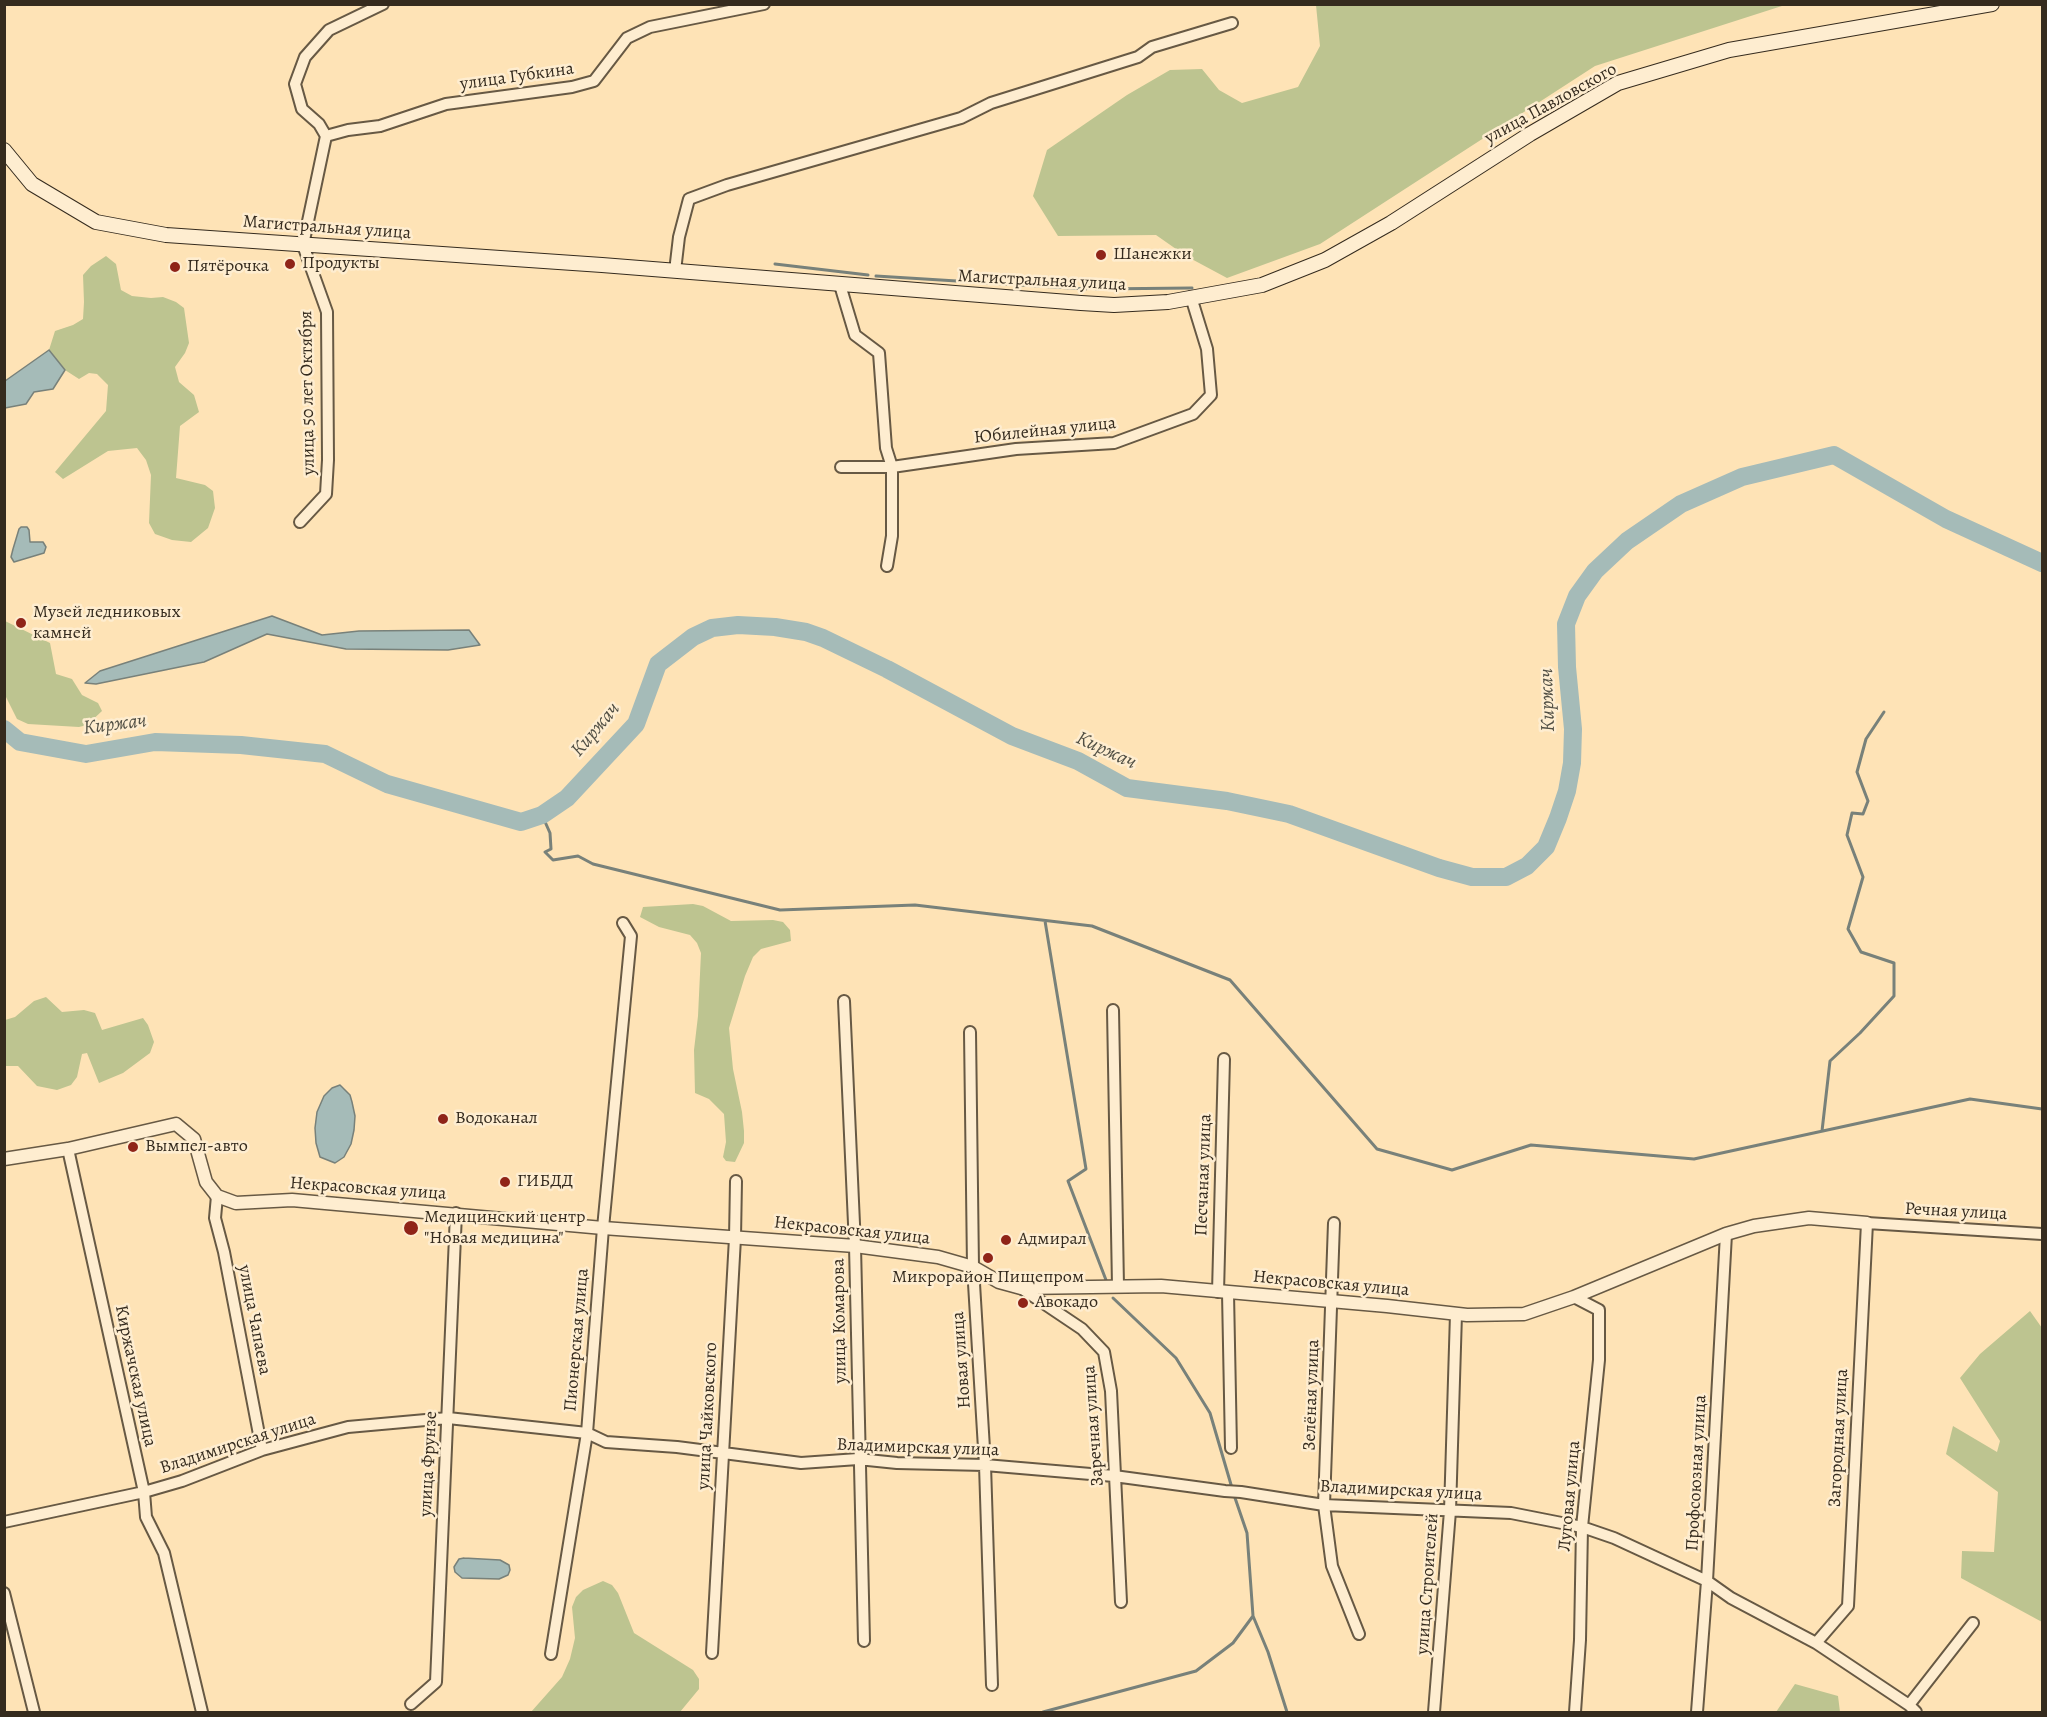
<!DOCTYPE html>
<meta charset="utf-8">
<style>
body{margin:0}
#map{position:relative;width:2047px;height:1717px;overflow:hidden;background:#fee3b6;font-family:Alegreya,serif}
canvas{display:block}
.frame{position:absolute;inset:0;border:6px solid #352b1e;pointer-events:none}
</style>
<div id="map">
<canvas width="2047" height="1717"></canvas>
<div class="frame"></div>
</div>
<script>
const c = document.querySelector('canvas').getContext('2d');
c.lineJoin = 'round';
function fill(path, color) {
  c.fillStyle = color;
  c.fill(path, 'evenodd');
}
function shape(rows) {
  const path = new Path2D();
  for (const r of rows) {
    path.moveTo(r[0], r[1]);
    for (let i = 2; i < r.length; i += 2) path.lineTo(r[i], r[i + 1]);
  }
  return path;
}
function strokePath(path, color, width, dash) {
  c.strokeStyle = color;
  c.lineWidth = width;
  c.lineCap = dash ? 'butt' : 'round';
  c.setLineDash(dash || []);
  c.stroke(path);
}
function drawText(font, color, halo, rows, align = 'center') {
  c.font = font + ' Alegreya,serif';
  c.lineWidth = 5;
  c.setLineDash([]);
  c.textBaseline = 'middle';
  c.strokeStyle = halo;
  c.fillStyle = color;
  for (const [text, x, y, turn = 0] of rows) {
    c.save();
    c.translate(x, y);
    c.rotate((+turn || 0) * Math.PI / 180);
    c.textAlign = isNaN(turn) ? turn : align;
    if (halo) c.strokeText(text, 0, 0);
    c.fillText(text, 0, 0);
    c.restore();
  }
}
const green = shape([
 [1316,5,1316,4,1785,5,1595,66,1320,244,1227,278,1186,256,1156,235,1058,236,1033,196,1047,150,1127,95,1170,70,1202,69,1219,90,1242,103,1298,87,1320,46],
 [106,256,116,264,121,290,132,296,151,298,163,297,176,302,184,308,189,343,185,353,175,367,179,382,194,395,199,412,180,426,176,478,205,485,213,491,215,508,208,528,191,542,172,540,155,534,149,523,151,475,146,460,137,448,108,451,63,479,55,472,106,411,108,385,97,374,89,373,79,379,65,370,49,350,55,331,73,325,83,319,84,302,83,275,91,266],
 [5,621,50,643,56,674,72,679,82,695,98,703,102,711,87,725,79,727,28,724,17,719,5,695],
 [693,904,703,906,731,921,773,920,783,922,790,930,791,941,761,949,753,957,745,976,729,1028,733,1069,742,1112,744,1131,744,1143,735,1162,726,1161,723,1157,726,1142,724,1114,709,1099,695,1093,694,1050,698,1016,701,953,697,943,690,935,659,927,640,917,643,907],
 [46,997,62,1012,84,1010,95,1013,102,1030,143,1018,148,1025,154,1042,150,1053,123,1073,99,1083,87,1053,82,1054,77,1077,71,1085,57,1090,37,1086,18,1066,5,1066,5,1020,15,1017,34,1001],
 [2030,1311,2042,1328,2042,1622,1961,1578,1962,1551,1994,1552,1998,1492,1946,1454,1953,1426,1997,1452,2000,1441,1960,1378,1980,1354],
 [603,1581,612,1585,618,1593,634,1633,693,1670,699,1679,699,1689,680,1712,531,1712,562,1677,570,1659,575,1638,572,1607,576,1597,583,1590],
 [1795,1684,1838,1696,1840,1712,1776,1712]
]);
const water = shape([
 [49,350,65,370,53,389,34,392,26,404,5,408,5,381,49,350],
 [21,527,27,527,29,530,30,542,43,542,46,547,44,553,14,562,11,557,13,549,19,529,21,527],
 [272,616,322,635,359,631,469,630,480,645,448,650,346,649,267,634,204,662,96,684,85,683,100,671,272,616],
 [340,1085,350,1095,352,1102,355,1116,354,1130,351,1144,344,1157,335,1163,320,1157,316,1143,315,1128,317,1112,324,1096,332,1088,340,1085],
 [464,1558,500,1560,509,1565,510,1570,508,1575,499,1579,462,1578,455,1572,454,1567,459,1559,464,1558]
]);
const stream = shape([
 [775,264,868,275],
 [876,276,1086,289],
 [1096,289,1192,288],
 [542,815,550,833,551,849,545,852,553,860,578,856,593,864,780,910,915,905,1092,926,1230,980,1377,1149,1452,1170,1531,1145,1694,1159,1970,1099,2042,1109],
 [1045,921,1086,1169,1068,1181,1106,1280],
 [1822,1131,1830,1061,1860,1033,1894,996,1894,963,1861,952,1848,929,1863,877,1847,835,1852,813,1863,814,1868,801,1857,772,1866,739,1884,712],
 [1113,1298,1176,1358,1210,1413,1232,1488],
 [1234,1495,1247,1533,1253,1616,1268,1652,1287,1712],
 [1043,1712,1196,1671,1233,1643,1253,1616]
]);
const river = shape([
 [4,729,20,742,86,754,155,742,241,745,325,754,387,784,521,822,542,815,567,798,636,724,658,664,693,637,712,628,738,625,775,627,806,632,823,638,887,669,1012,736,1078,761,1127,788,1227,801,1289,814,1439,868,1472,877,1506,877,1527,866,1546,847,1558,818,1567,791,1572,763,1573,729,1567,667,1566,624,1577,596,1595,571,1627,541,1681,504,1742,477,1834,455,1946,519,2042,563]
]);
const minor = shape([
 [326,136,348,130,380,126,446,104,572,87,594,81,627,38,650,27,764,4],
 [675,271,679,237,689,199,727,185,961,118,991,103,1138,57,1152,47,1232,23],
 [840,285,855,335,879,353,886,448,892,467,892,536,887,566],
 [841,467,892,467,1016,449,1114,443,1193,414,1211,395,1207,349,1191,297],
 [300,522,326,494,328,460,327,312,303,245,326,136,319,124,302,109,295,84,305,57,329,30,383,4],
 [844,1001,855,1246,864,1641],
 [1113,1010,1118,1286],
 [970,1032,973,1267,985,1465,992,1685],
 [68,1149,144,1492,146,1517,164,1553,202,1712],
 [217,1196,215,1218,224,1252,262,1450],
 [1334,1223,1324,1505,1332,1566,1359,1634],
 [1021,1288,1082,1329,1104,1352,1111,1391,1121,1602],
 [1218,1292,1224,1059],
 [1228,1293,1231,1448],
 [1574,1297,1599,1310,1599,1360,1582,1527,1580,1640,1575,1712],
 [4,1522,144,1492,182,1481,262,1450,348,1427,448,1418,587,1433,606,1442,677,1447,801,1463,858,1459,897,1463,985,1465,1114,1476,1225,1491,1241,1492,1324,1505,1511,1513,1582,1527,1614,1538,1707,1581,1731,1598,1816,1643,1909,1705,1916,1712],
 [4,1593,34,1712],
 [1816,1643,1848,1606,1867,1223,2042,1234],
 [712,1653,735,1238,736,1181],
 [551,1654,587,1433,603,1228,631,936,623,923],
 [411,1704,436,1682,456,1213],
 [1909,1705,1973,1623],
 [1434,1712,1450,1511,1456,1314],
 [1697,1712,1707,1581,1726,1234]
]);
const tertiary = shape([
 [4,1159,68,1149,176,1124,194,1139,206,1182,217,1196,236,1203,292,1200,603,1228,855,1246,938,1257,973,1267,999,1282,1021,1288,1161,1286,1387,1306,1467,1315,1524,1314,1574,1297,1726,1234,1754,1226,1809,1218,1867,1223]
]);
const secondary = shape([
 [4,150,32,184,96,222,166,235,602,265,1081,303,1114,305,1168,302,1262,285,1325,260,1391,223,1530,134,1618,83,1729,50,1992,4]
]);
const markers = [
 [1101,255,6,"#8f2418"],
 [290,264,6,"#8f2418"],
 [175,267,6,"#8f2418"],
 [21,623,6,"#8f2418"],
 [443,1119,6,"#8f2418"],
 [133,1147,6,"#8f2418"],
 [505,1182,6,"#8f2418"],
 [411,1228,8,"#8f2418"],
 [1006,1240,6,"#8f2418"],
 [988,1258,6,"#8f2418"],
 [1023,1303,6,"#8f2418"]
];
const streetNames = [
 ["улица Губкина",517,77,-8],
 ["улица Павловского",1551,104,-29],
 ["Магистральная улица",327,228,4],
 ["Магистральная улица",1042,281,3],
 ["улица 50 лет Октября",308,393,-91],
 ["Юбилейная улица",1045,431,-6],
 ["Песчаная улица",1204,1175,-88],
 ["Некрасовская улица",368,1189,4],
 ["Речная улица",1956,1212,3],
 ["Некрасовская улица",852,1231,6],
 ["Некрасовская улица",1331,1284,5],
 ["улица Чапаева",254,1320,79],
 ["улица Комарова",840,1321,-91],
 ["Пионерская улица",577,1340,-85],
 ["Новая улица",962,1360,-94],
 ["Киржачская улица",135,1376,78],
 ["Зелёная улица",1312,1395,-88],
 ["улица Чайковского",708,1416,-87],
 ["Заречная улица",1094,1426,-94],
 ["Загородная улица",1839,1438,-87],
 ["Владимирская улица",238,1444,-18],
 ["Владимирская улица",918,1448,2],
 ["улица Фрунзе",429,1464,-87],
 ["Профсоюзная улица",1697,1473,-87],
 ["Владимирская улица",1401,1491,3],
 ["Луговая улица",1570,1496,-85],
 ["улица Строителей",1428,1584,-86]
];
const poiNames = [
 ["Шанежки",1113,255],
 ["Продукты",302,264],
 ["Пятёрочка",187,267],
 ["Музей ледниковых",33,613],
 ["камней",33,634],
 ["Водоканал",455,1119],
 ["Вымпел-авто",145,1147],
 ["ГИБДД",517,1182],
 ["Медицинский центр",424,1218],
 ["\"Новая медицина\"",424,1239],
 ["Адмирал",1018,1240],
 ["Микрорайон Пищепром",988,1278,"center"],
 ["Авокадо",1035,1303]
];
const waterNames = [
 ["Киржач",1548,700,-92],
 ["Киржач",115,725,-7],
 ["Киржач",596,730,-50],
 ["Киржач",1106,751,25]
];
fill(green, '#bdc490');
fill(water, '#a5bbb8');
strokePath(water, '#78817a', 1.5);
strokePath(stream, '#78817a', 3);
strokePath(river, '#a5bbb8', 18);
strokePath(minor, '#675944', 14);
strokePath(tertiary, '#675944', 15);
strokePath(secondary, '#352b1e', 16);
strokePath(minor, '#feedd0', 10);
strokePath(tertiary, '#feedd0', 12);
strokePath(secondary, '#feedd0', 14);
for (const [x, y, r, color] of markers) {
  const dot = new Path2D();
  dot.arc(x, y, r, 0, 2 * Math.PI);
  c.fillStyle = color;
  c.fill(dot);
  strokePath(dot, '#feedd0', 2);
}
drawText('18px', '#352b1e', '#feedd0', streetNames);
drawText('18px', '#352b1e', '#feedd0', poiNames, 'left');
drawText('italic 20px', '#514f44', '#feedd0', waterNames);
</script>
